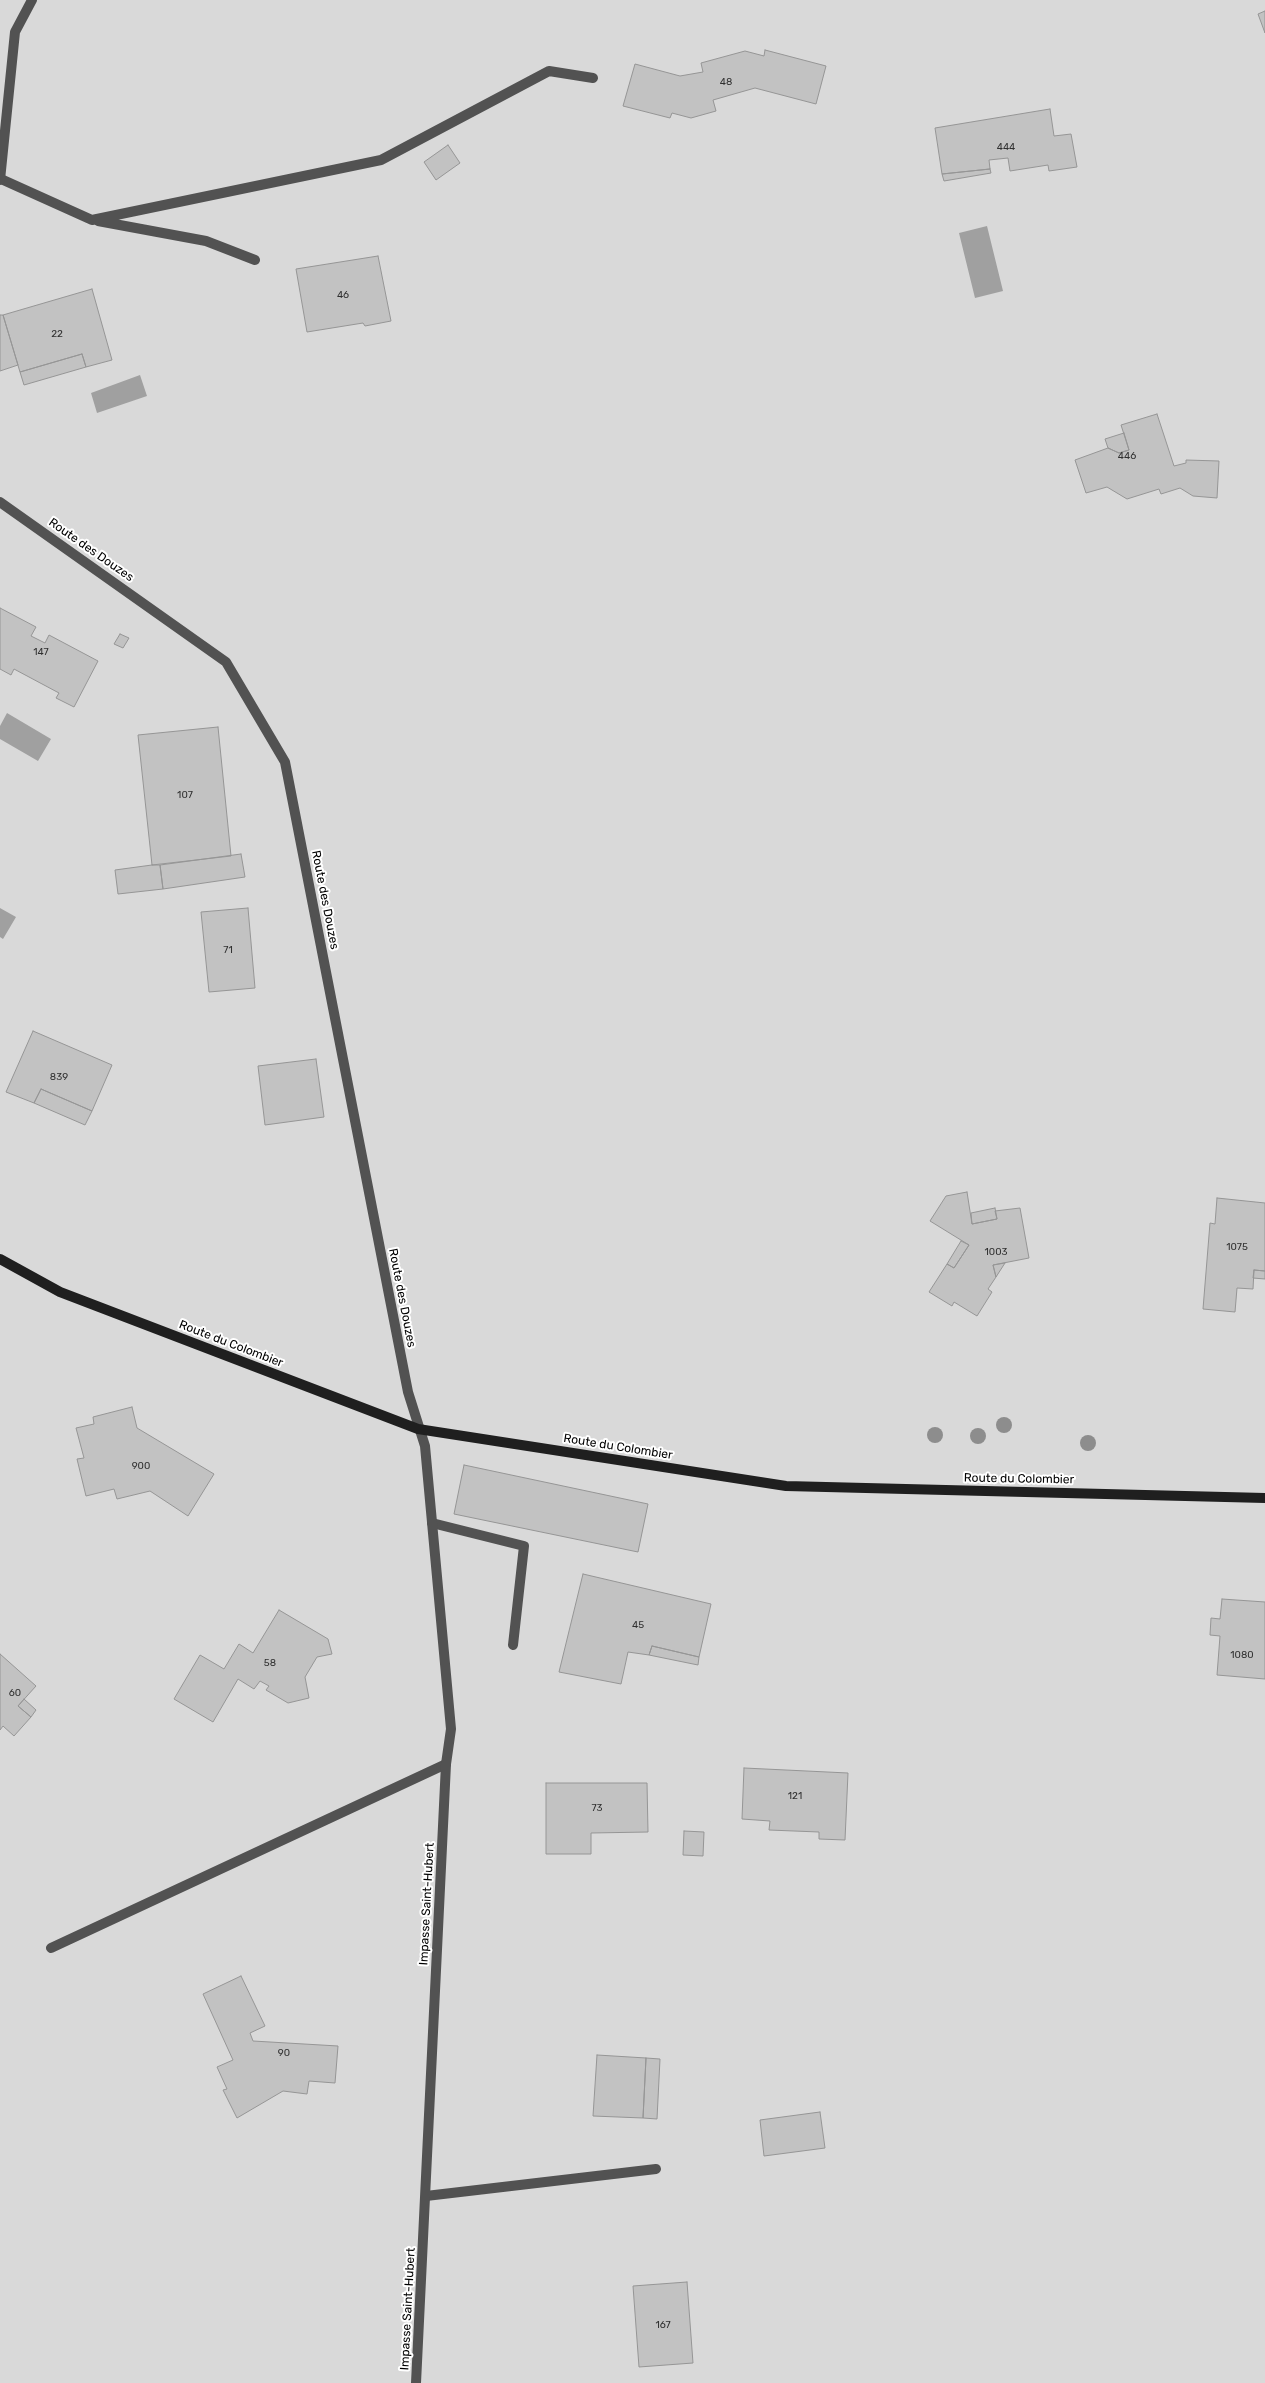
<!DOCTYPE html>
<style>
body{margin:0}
canvas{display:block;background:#fff}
</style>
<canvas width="1265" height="2383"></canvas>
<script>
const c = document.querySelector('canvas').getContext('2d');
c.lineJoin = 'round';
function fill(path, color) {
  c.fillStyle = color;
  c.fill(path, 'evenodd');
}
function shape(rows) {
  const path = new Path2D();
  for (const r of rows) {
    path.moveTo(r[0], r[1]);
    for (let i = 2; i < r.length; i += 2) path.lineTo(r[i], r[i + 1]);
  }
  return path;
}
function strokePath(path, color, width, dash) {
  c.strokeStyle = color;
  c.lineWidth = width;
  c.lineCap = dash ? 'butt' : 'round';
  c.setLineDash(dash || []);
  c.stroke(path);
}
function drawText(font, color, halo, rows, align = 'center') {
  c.font = font + ' Rubik,sans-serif';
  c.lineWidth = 4;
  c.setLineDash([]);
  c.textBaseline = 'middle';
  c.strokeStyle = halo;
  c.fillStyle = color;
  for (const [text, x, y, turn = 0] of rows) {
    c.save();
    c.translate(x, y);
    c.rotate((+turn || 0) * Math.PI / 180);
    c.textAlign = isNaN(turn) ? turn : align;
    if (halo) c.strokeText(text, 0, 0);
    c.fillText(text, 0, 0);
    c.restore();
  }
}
const green = shape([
 [0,0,1265,0,1265,2383,0,2383]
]);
const water = shape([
 [987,226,1003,291,975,298,959,233],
 [140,375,147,396,97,413,91,393],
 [7,713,51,739,38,761,0,739,0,726],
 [0,908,16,917,3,939,0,937]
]);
const building = shape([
 [1265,11,1265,33,1258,14,1265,11],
 [765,50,826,66,816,104,755,88,713,100,716,111,691,118,672,113,670,118,623,106,635,64,680,76,703,72,701,63,745,51,764,56,765,50],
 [1050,109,1054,136,1071,134,1077,167,1049,171,1048,165,1010,171,1008,158,989,160,990,169,942,174,935,128,1050,109],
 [448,145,460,163,436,180,424,162,448,145],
 [990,169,991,173,944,181,942,174,990,169],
 [378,256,391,321,365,326,363,323,307,332,296,269,378,256],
 [92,289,112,360,86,367,82,354,20,372,3,315,92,289],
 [0,315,3,315,18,365,0,371,0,315],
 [82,354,86,367,24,385,20,372,82,354],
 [1157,414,1174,466,1186,463,1186,460,1219,461,1217,498,1193,496,1180,488,1161,494,1159,489,1127,499,1107,487,1086,493,1075,460,1108,448,1119,453,1129,450,1121,425,1157,414],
 [1124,433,1129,450,1119,453,1108,448,1105,439,1124,433],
 [0,608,36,627,31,636,45,643,49,635,98,661,74,707,56,698,59,693,14,669,11,675,0,669,0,608],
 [120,634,129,638,123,648,114,644,120,634],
 [218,727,231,856,152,865,138,735,218,727],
 [241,854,245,877,163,889,160,865,241,854],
 [152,865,160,865,163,889,118,894,115,870,152,865],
 [248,908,255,988,209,992,201,912,248,908],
 [33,1031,112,1065,92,1111,41,1089,34,1103,6,1092,33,1031],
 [316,1059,324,1117,265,1125,258,1066,316,1059],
 [41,1089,92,1111,85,1125,34,1103,41,1089],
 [967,1192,972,1224,997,1219,995,1211,1020,1208,1029,1258,993,1265,996,1277,988,1289,992,1292,977,1316,954,1302,952,1306,929,1292,947,1264,954,1268,969,1245,930,1221,946,1196,967,1192],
 [1217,1198,1265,1203,1265,1271,1254,1270,1253,1289,1237,1288,1235,1312,1203,1309,1210,1223,1215,1224,1217,1198],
 [995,1208,997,1219,972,1224,971,1213,995,1208],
 [961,1241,969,1245,954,1268,947,1264,961,1241],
 [1005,1263,996,1277,993,1265,1005,1263],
 [1254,1270,1265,1271,1265,1279,1253,1278,1254,1270],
 [132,1407,137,1428,214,1474,188,1516,150,1491,117,1499,114,1489,86,1496,77,1459,84,1458,76,1428,94,1424,93,1417,132,1407],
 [464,1465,648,1504,638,1552,454,1514,464,1465],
 [583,1574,711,1604,699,1657,652,1646,649,1655,628,1652,621,1684,559,1672,583,1574],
 [1222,1599,1265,1602,1265,1679,1217,1675,1220,1636,1210,1635,1211,1618,1220,1619,1222,1599],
 [279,1610,328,1639,332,1654,317,1657,305,1677,309,1698,288,1703,266,1690,269,1686,260,1681,254,1689,238,1679,213,1722,174,1699,200,1655,224,1669,239,1644,253,1653,279,1610],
 [652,1646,699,1657,698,1665,649,1655,652,1646],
 [0,1654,36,1686,18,1706,31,1717,14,1736,3,1726,0,1730,0,1654],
 [24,1699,36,1710,31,1717,18,1706,24,1699],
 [744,1768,848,1773,845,1840,819,1839,819,1832,769,1830,770,1821,742,1819,744,1768],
 [546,1783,647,1783,648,1832,591,1833,591,1854,546,1854,546,1783],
 [684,1831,704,1832,703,1856,683,1855,684,1831],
 [241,1976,265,2026,250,2033,253,2041,338,2046,335,2083,309,2081,307,2094,283,2091,237,2118,223,2090,227,2089,217,2067,233,2060,203,1994,241,1976],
 [597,2055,646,2058,643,2118,593,2116,597,2055],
 [646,2058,660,2059,657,2119,643,2118,646,2058],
 [820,2112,825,2148,764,2156,760,2120,820,2112],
 [687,2282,693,2363,639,2367,633,2286,687,2282]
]);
const lane = shape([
 [1,179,92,220,381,160,549,71,593,78],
 [98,221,206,241,255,260],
 [432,1523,524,1546,513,1645],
 [51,1948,446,1764],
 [426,2196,656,2169]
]);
const street = shape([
 [0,180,15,32,32,0],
 [0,502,226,662,285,762,408,1392,425,1446,451,1729,446,1764,416,2383]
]);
const secondary = shape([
 [0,1259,60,1292,418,1429,786,1486,1265,1498]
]);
const trees = [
 [1004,1425],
 [935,1435],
 [978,1436],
 [1088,1443]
];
const numberNames = [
 ["48",726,82],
 ["444",1006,147],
 ["46",343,295],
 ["22",57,334],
 ["446",1127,456],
 ["147",41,652],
 ["107",185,795],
 ["71",228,950],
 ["839",59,1077],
 ["1075",1237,1247],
 ["1003",996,1252],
 ["900",141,1466],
 ["45",638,1625],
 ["1080",1242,1655],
 ["58",270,1663],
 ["60",15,1693],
 ["121",795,1796],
 ["73",597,1808],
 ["90",284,2053],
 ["167",663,2325]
];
const streetNames = [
 ["Route des Douzes",91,550,35],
 ["Route des Douzes",325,900,79],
 ["Route des Douzes",402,1298,79],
 ["Route du Colombier",231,1344,21],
 ["Route du Colombier",618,1447,9],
 ["Route du Colombier",1019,1479,1],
 ["Impasse Saint-Hubert",427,1904,-87],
 ["Impasse Saint-Hubert",408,2309,-87]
];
fill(green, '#d9d9d9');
fill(water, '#a0a0a0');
fill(building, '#c2c2c2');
strokePath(building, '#969696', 1);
strokePath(lane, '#525252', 10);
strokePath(street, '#525252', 10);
strokePath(secondary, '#1f1f1f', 10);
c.fillStyle = '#8d8d8d';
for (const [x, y] of trees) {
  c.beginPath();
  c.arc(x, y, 8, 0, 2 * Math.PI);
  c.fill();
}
drawText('10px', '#303030', null, numberNames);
drawText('12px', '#000', '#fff', streetNames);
</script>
